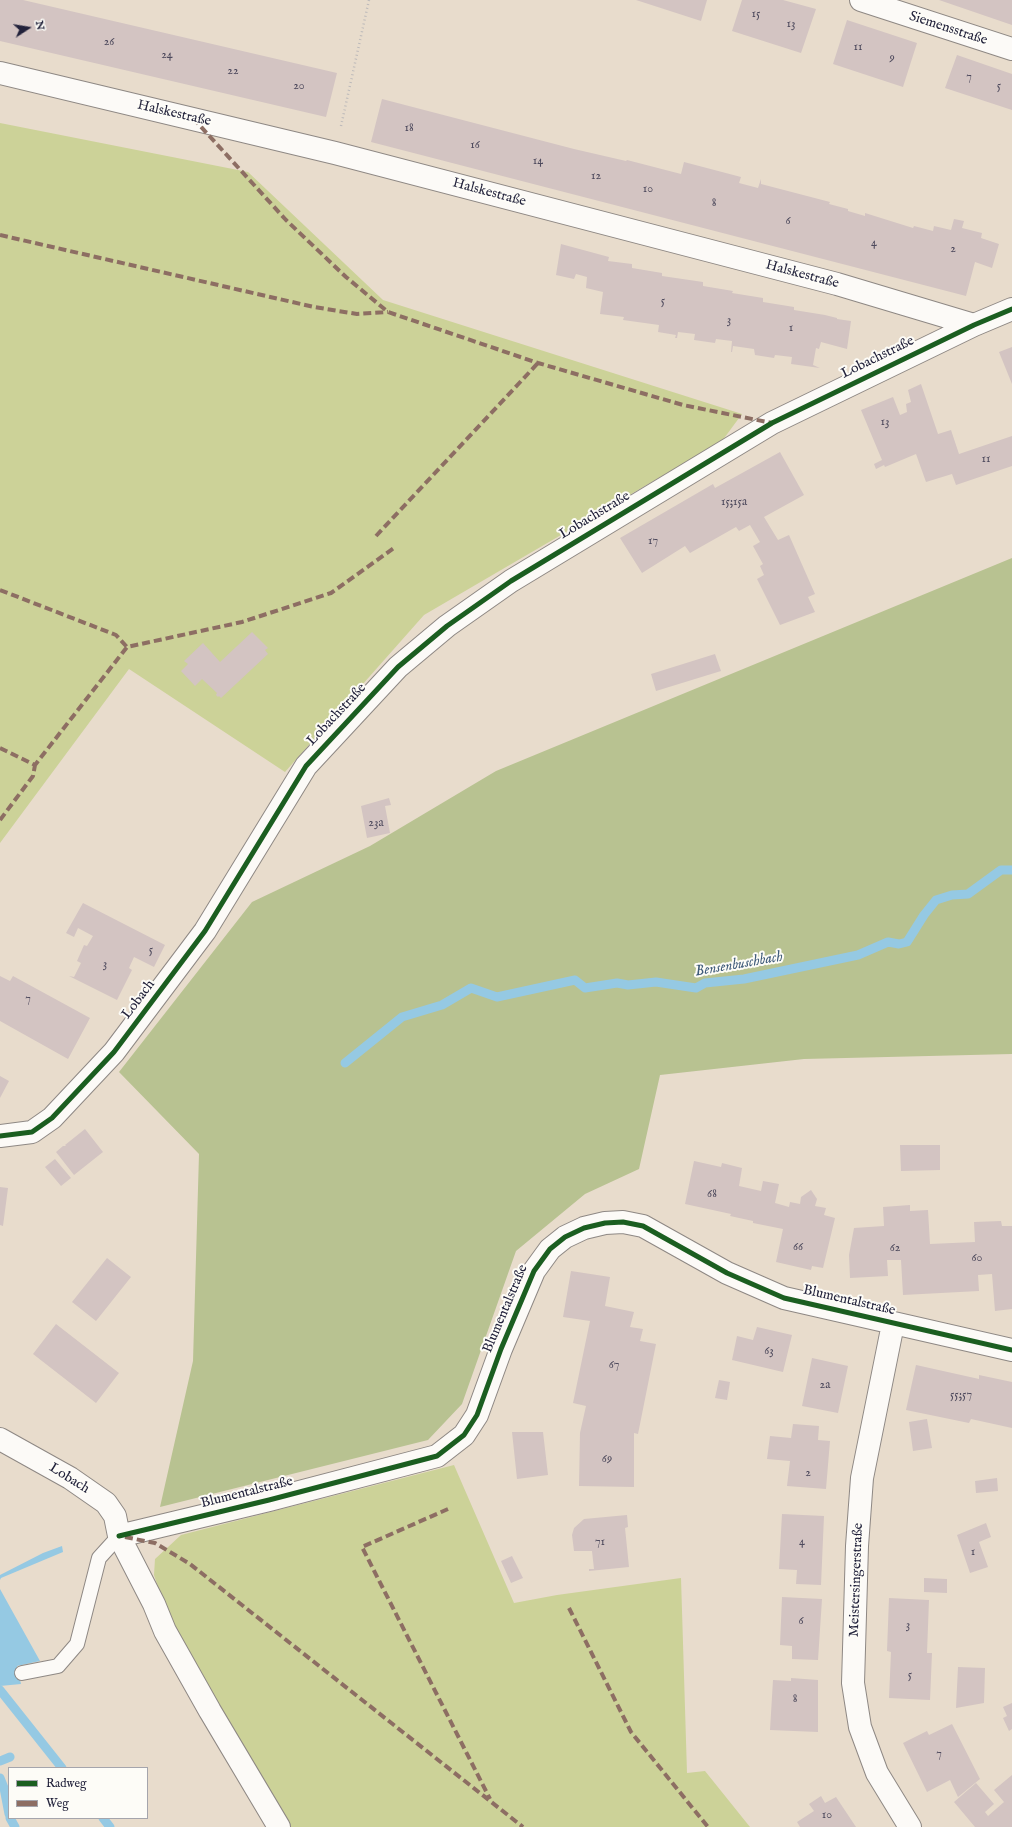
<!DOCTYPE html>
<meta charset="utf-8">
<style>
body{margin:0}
#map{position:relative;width:1012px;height:1827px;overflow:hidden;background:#e8dccc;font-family:"IM FELL English",serif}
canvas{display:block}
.legend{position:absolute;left:8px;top:1767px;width:140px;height:52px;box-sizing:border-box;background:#fdfcf7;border:1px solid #a5a5ac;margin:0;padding:5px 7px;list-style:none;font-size:12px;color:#22223b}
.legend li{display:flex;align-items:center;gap:8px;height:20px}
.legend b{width:20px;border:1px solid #a5a5ac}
.north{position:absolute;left:8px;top:8px;width:40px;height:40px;-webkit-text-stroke:3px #fdfcf7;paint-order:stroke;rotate:78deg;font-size:11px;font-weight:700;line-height:16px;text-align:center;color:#22223b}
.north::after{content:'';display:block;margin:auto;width:14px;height:18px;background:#22223b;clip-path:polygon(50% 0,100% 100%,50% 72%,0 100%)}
</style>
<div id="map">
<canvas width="1012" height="1827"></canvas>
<ul class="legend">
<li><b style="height:5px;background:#1b5e20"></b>Radweg</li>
<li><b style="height:5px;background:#8d6e63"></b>Weg</li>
</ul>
<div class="north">N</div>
</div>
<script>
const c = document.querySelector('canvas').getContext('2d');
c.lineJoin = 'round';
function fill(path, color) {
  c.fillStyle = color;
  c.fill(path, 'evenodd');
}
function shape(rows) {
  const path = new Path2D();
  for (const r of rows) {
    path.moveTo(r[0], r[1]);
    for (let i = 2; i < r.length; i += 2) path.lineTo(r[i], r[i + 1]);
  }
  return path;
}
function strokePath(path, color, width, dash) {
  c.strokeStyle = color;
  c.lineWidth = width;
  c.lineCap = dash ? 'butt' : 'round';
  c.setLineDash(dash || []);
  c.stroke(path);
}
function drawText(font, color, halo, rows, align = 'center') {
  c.font = font + ' "IM FELL English",serif';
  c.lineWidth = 4;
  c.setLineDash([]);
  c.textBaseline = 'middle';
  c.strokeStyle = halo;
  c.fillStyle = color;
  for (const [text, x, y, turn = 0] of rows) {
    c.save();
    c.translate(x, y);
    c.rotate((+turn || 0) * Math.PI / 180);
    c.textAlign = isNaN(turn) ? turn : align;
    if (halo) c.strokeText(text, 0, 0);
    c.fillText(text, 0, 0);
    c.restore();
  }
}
const green = shape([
 [0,123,248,172,383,300,742,414,722,441,424,615,285,772,129,669,0,843],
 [454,1465,514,1603,557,1595,681,1578,687,1773,705,1771,750,1827,288,1827,171,1626,154,1575,155,1559,181,1535]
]);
const forest = shape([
 [1012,558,1012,1054,804,1059,660,1075,639,1169,585,1194,516,1251,462,1404,428,1440,160,1507,193,1361,199,1154,119,1072,252,902,370,846,496,771]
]);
const water = shape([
 [62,1546,63,1552,1,1578,0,1580,0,1575,43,1553],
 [0,1589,40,1661,17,1666,21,1684,0,1686]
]);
const stream = shape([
 [345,1063,402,1017,442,1005,471,988,497,997,575,980,585,988,617,983,628,985,656,982,696,988,705,983,744,979,858,955,888,942,899,944,907,942,924,915,936,900,952,895,968,894,1001,870,1012,870],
 [0,1690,62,1768],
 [0,1761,10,1757],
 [0,1778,4,1788,9,1814],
 [10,1818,15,1827],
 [103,1818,110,1827]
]);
const building = shape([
 [0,0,23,0,337,73,326,117,0,41],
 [636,0,707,0,701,21],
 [742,0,783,0,816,9,801,53,732,31],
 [939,0,1012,0,1012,25],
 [847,20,917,43,903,87,833,64],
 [957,55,1012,74,1012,110,945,88],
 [382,99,574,149,626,161,627,160,681,174,684,162,741,177,739,183,758,188,761,179,761,184,830,202,829,204,848,209,848,211,865,216,865,213,913,228,914,226,933,231,934,226,951,230,954,219,964,221,962,228,982,233,981,238,999,244,992,268,975,262,966,296,371,142],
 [561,244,609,257,608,261,632,264,632,268,662,273,662,276,703,282,703,286,733,291,732,293,763,298,763,302,794,307,794,310,825,315,837,318,837,319,851,321,847,349,821,342,819,349,816,348,813,365,820,368,791,364,792,357,775,355,774,358,755,355,754,349,733,346,732,352,731,352,732,341,716,339,715,343,694,340,695,334,678,332,677,338,675,338,676,335,658,332,659,325,623,320,624,317,600,314,603,292,586,288,587,277,576,274,574,279,556,275],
 [1012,347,1012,384,999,352],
 [921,384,938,434,951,430,959,454,1012,436,1012,466,956,485,952,474,926,482,916,454,885,467,884,465,876,469,874,464,882,460,861,410,893,397,900,415,907,412,906,404,911,402,908,390],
 [780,452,804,495,764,517,778,540,789,535,815,594,808,597,815,612,780,625,757,579,764,575,760,566,763,564,753,546,760,542,750,525,739,531,736,527,690,553,685,546,642,573,620,538,713,484,715,488],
 [252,632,268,648,265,650,268,654,221,698,219,696,218,697,216,695,217,693,202,679,195,686,181,671,188,664,184,661,203,643,220,662],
 [715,654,721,671,656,691,651,674],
 [389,798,391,805,385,806,390,833,367,838,361,806],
 [83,903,165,945,154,967,134,957,129,968,132,970,117,1000,69,976,74,977,81,963,77,961,84,945,87,946,93,936,78,928,74,937,66,933],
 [0,976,10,981,13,976,90,1018,68,1059,0,1021],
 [0,1076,9,1081,0,1098],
 [85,1129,103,1152,74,1175,56,1152,63,1146,66,1146,65,1145],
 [900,1145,940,1145,940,1170,901,1171],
 [55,1159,71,1178,61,1186,45,1167],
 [694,1161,721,1167,722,1163,742,1168,739,1186,761,1191,763,1181,779,1184,775,1203,789,1207,790,1202,800,1204,801,1197,811,1190,817,1199,815,1206,826,1208,824,1215,835,1218,823,1268,812,1266,811,1270,776,1262,783,1229,753,1223,753,1221,730,1216,731,1214,685,1204],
 [0,1187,8,1188,3,1226,0,1225],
 [910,1205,910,1211,928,1210,930,1244,975,1242,974,1222,1001,1221,1002,1226,1012,1226,1012,1309,995,1311,992,1274,978,1275,979,1291,903,1295,901,1260,887,1260,888,1276,850,1278,849,1255,854,1228,884,1226,883,1207],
 [107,1258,131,1277,96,1321,72,1302],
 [571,1271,610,1277,605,1306,634,1312,630,1327,643,1329,640,1341,656,1344,638,1434,634,1433,634,1487,579,1486,580,1433,586,1406,573,1403,590,1321,563,1317],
 [56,1324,119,1373,96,1403,33,1354],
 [757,1327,792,1335,783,1372,732,1360,737,1336,753,1340],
 [812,1358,848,1366,838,1413,802,1406],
 [916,1365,979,1379,979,1375,1012,1382,1012,1428,971,1419,969,1423,906,1410],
 [719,1380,730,1382,727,1400,715,1398],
 [927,1419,932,1448,913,1451,909,1422],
 [793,1424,819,1426,818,1440,830,1441,826,1489,787,1486,790,1461,767,1459,770,1436,791,1438],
 [512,1432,543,1432,548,1475,517,1479],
 [997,1478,998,1491,976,1493,975,1481],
 [782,1514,824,1516,821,1585,796,1584,797,1570,779,1569],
 [627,1515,628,1527,625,1528,629,1567,589,1571,589,1569,594,1569,592,1551,574,1551,572,1535,574,1528,584,1519],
 [986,1523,991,1537,979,1542,988,1567,970,1573,957,1535],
 [512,1556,523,1578,511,1583,501,1561],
 [924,1578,947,1579,947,1593,924,1592],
 [782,1597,822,1599,818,1660,792,1659,792,1646,780,1645],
 [889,1598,929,1600,927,1653,932,1653,930,1700,889,1698,891,1652,887,1651],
 [958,1667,985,1668,984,1703,956,1708],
 [791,1678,818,1680,818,1732,770,1730,773,1680,791,1681],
 [1012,1703,1012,1729,1009,1731,1003,1718,1007,1716,1003,1707],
 [952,1724,980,1779,958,1797,950,1780,927,1792,903,1743,927,1731,929,1735],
 [1012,1775,1012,1827,975,1827,954,1802,976,1783,994,1804,985,1812,988,1816,1004,1802,994,1790],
 [821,1796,825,1803,836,1797,856,1827,800,1827,797,1822,814,1811,809,1804]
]);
const path = shape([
 [341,126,369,0]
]);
const service = shape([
 [22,1673,58,1666,77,1644,99,1558,119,1536]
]);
const minor = shape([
 [861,0,1012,49],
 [0,73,335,153,837,284,974,325],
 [0,1136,32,1132,52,1118,114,1052,205,931,306,766,398,667,447,626,511,581,772,423,974,325,1012,309],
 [893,1324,862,1478,857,1546,853,1683,860,1727,877,1773,910,1827],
 [0,1439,70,1478,106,1503,115,1516,119,1536,154,1604,165,1631,210,1711,279,1827],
 [119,1536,269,1500,437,1456,464,1435,477,1415,501,1349,534,1271,550,1249,565,1237,584,1228,605,1223,623,1222,643,1226,727,1273,784,1298,1012,1350]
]);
const quiet = shape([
 [193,118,286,220,346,277,388,312,538,363,683,405,772,423],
 [0,235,314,307,357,314,388,312],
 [376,536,538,363],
 [0,590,116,635,127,647],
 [0,748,35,765,127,647,242,622,331,593,394,548],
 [0,820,33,776,35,765],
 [448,1509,362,1547,490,1799],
 [125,1537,155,1543,190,1564,523,1827],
 [569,1608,631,1732,708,1827]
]);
const cycleway = shape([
 [0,1136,32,1132,52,1118,114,1052,205,931,306,766,398,667,447,626,511,581,772,423,974,325,1012,309],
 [119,1536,269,1500,437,1456,464,1435,477,1415,501,1349,534,1271,550,1249,565,1237,584,1228,605,1223,623,1222,643,1226,727,1273,784,1298,1012,1350]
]);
const numberNames = [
 ["15",756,15],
 ["13",791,25],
 ["26",109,43],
 ["11",858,48],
 ["24",167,56],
 ["9",892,59],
 ["22",233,72],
 ["7",969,78],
 ["20",299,87],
 ["5",999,87],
 ["18",409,129],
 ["16",475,146],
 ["14",538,162],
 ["12",596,177],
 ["10",648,190],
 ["8",714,204],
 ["6",788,222],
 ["4",874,244],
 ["2",953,250],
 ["5",663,302],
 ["3",729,321],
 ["1",791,329],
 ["13",885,423],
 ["11",986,460],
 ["15;15a",734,503],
 ["17",653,542],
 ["23a",376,824],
 ["5",151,951],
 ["3",105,965],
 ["7",28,1000],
 ["68",712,1195],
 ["66",798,1248],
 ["62",895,1249],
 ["60",977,1259],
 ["63",769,1352],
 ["67",614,1366],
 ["2a",825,1386],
 ["55;57",961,1396],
 ["69",607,1460],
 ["2",808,1474],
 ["71",600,1543],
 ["4",802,1543],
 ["1",973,1553],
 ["6",801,1622],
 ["3",908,1626],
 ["5",910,1676],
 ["8",795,1700],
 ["7",939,1755],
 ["10",827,1816]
];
const streetNames = [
 ["Siemensstraße",948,29,18],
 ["Halskestraße",174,114,13],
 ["Halskestraße",489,193,15],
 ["Halskestraße",802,275,15],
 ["Lobachstraße",878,358,-26],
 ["Lobachstraße",595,516,-31],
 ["Lobachstraße",337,715,-47],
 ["Lobach",139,1000,-53],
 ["Blumentalstraße",849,1301,13],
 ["Blumentalstraße",506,1309,-67],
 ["Lobach",69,1479,32],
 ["Blumentalstraße",247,1493,-14],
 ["Meistersingerstraße",857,1580,-88]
];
const waterNames = [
 ["Bensenbuschbach",739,965,-10]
];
fill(green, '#ccd298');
fill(forest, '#b8c291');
fill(water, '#95c9e3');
strokePath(stream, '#95c9e3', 9);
fill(building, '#d3c4c2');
strokePath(service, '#8e8884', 16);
strokePath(minor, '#8e8884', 24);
strokePath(path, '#bdbaba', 2.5, [1, 3]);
strokePath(service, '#fcfaf7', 14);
strokePath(minor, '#fcfaf7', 22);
strokePath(quiet, '#8d6e63', 4, [8, 4]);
strokePath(cycleway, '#1b5e20', 5);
drawText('12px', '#4e4a5d', null, numberNames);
drawText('14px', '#22223b', '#fdfcf7', streetNames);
drawText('italic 15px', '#3e5a79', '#fdfcf7', waterNames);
</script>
